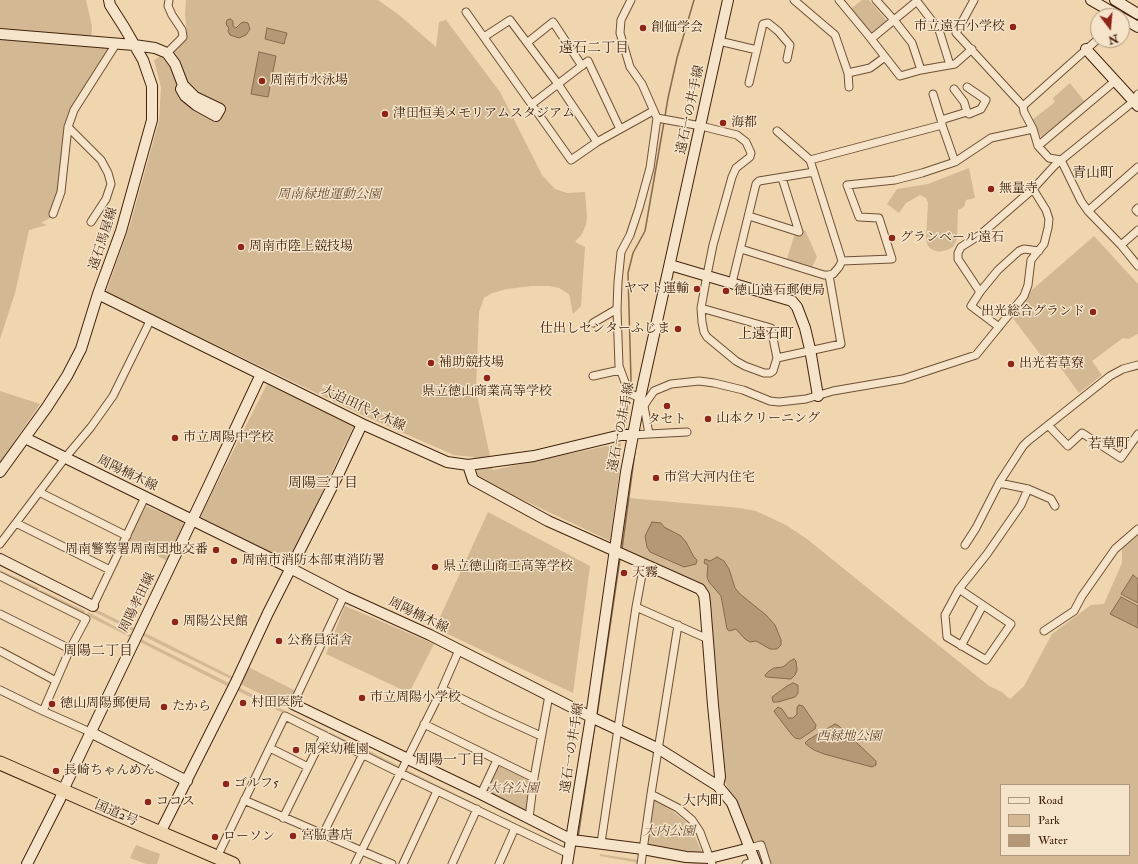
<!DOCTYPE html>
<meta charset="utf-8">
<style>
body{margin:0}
#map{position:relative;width:1138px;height:864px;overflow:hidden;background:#efd6ae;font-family:"IM FELL Double Pica",serif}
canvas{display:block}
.legend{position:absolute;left:1000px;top:784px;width:130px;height:72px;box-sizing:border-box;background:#f5e4ca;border:1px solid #ae977e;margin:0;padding:5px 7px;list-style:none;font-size:12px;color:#43230d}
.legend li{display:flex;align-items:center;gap:8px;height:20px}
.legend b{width:20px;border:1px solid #ae977e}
.north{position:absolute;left:1090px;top:8px;width:40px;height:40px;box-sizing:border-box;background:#f5e4ca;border:1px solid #ae977e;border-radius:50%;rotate:164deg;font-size:11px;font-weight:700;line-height:16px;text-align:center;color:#43230d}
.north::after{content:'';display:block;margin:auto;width:14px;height:18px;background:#8f2418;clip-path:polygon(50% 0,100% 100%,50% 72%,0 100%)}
</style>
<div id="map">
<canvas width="1138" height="864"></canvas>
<ul class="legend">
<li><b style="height:5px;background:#f5e4ca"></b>Road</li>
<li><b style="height:11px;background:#d2b893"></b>Park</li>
<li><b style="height:11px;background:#b59977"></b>Water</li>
</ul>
<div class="north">N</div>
</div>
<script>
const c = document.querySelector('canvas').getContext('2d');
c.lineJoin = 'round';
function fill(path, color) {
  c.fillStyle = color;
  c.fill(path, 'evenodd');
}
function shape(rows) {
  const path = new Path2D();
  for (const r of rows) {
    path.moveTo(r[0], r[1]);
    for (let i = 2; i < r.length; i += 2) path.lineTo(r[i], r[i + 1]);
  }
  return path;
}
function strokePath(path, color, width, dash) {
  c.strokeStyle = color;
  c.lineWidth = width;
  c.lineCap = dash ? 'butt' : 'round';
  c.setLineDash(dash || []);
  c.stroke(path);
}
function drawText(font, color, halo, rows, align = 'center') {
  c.font = font + ' "IM FELL Double Pica","Noto Serif JP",serif';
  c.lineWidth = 3;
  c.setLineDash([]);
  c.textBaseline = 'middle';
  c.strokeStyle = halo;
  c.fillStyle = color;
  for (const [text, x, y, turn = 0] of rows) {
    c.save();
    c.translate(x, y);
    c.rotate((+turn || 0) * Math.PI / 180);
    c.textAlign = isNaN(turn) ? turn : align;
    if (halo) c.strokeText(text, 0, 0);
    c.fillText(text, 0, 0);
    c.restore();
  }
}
const green = shape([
 [0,0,86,0,92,26,91,42,116,43,75,109,62,193,50,218,41,223,47,225,29,230,15,293,0,339],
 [186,0,378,0,399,15,436,47,439,22,446,20,500,92,542,175,555,189,567,193,585,192,587,217,586,225,582,234,575,242,585,247,581,306,573,314,569,294,559,288,549,286,532,286,507,289,492,293,484,298,479,312,476,391,493,470,621,443,619,474,610,541,479,479,474,457,454,455,360,414,106,292,130,225,159,121,161,87,154,60,183,42,187,33,185,15],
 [862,0,869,0,887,21,871,34,850,9],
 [1070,83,1085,102,1042,138,1032,120,1055,102,1053,98],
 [969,168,975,198,966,200,964,207,958,210,957,239,953,247,947,250,939,252,931,249,928,246,926,239,928,203,926,198,920,195,906,203,899,213,887,204,897,189,928,184],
 [805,230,817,257,812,267,787,259,795,233,802,234,802,231],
 [1094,236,1138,284,1138,334,1128,339,1123,338,1092,361,1102,375,1079,393,1050,353,1043,358,1012,317,1032,290],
 [267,384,354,425,289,562,200,517],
 [0,391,40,404,0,462],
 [628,498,740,508,756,511,786,525,807,539,989,686,1002,692,1010,699,1024,686,1052,634,1091,605,1104,604,1122,563,1122,547,1138,531,1138,864,761,864,723,777,717,678,708,597,619,550],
 [1001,785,1129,785,1129,855,1001,855],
 [146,506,182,521,184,526,168,561,127,542],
 [488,512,590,566,573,693,435,628],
 [0,570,39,588,37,591,0,573],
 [41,590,85,611,84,615,40,592],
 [345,606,434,644,409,693,326,654],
 [91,607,136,629,135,632,90,610],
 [88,612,133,636,132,638,86,615],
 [143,632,235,678,233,680,141,635],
 [139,638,231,684,229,687,138,641],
 [248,667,296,691,296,711,240,684],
 [238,687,289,713,287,715,236,690],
 [312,724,352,743,351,745,311,726],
 [354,743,401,767,400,769,353,746],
 [498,765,531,782,526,813,485,792],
 [407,770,478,805,477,807,406,772],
 [479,796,565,840,564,843,478,799],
 [654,799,665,805,686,822,693,832,704,857,648,847],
 [136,845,160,854,157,864,146,864,130,858],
 [648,853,705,863,703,864,691,864,650,857],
 [600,854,639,860,639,863,600,856]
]);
const water = shape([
 [230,19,233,21,233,26,236,28,241,23,244,22,248,23,250,29,246,35,239,38,230,35,228,31,229,28,227,26,226,23,227,20,230,19],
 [267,28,287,33,284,44,265,39,267,28],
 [259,52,276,56,268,97,251,94,259,52],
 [652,522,661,523,664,527,681,536,686,542,694,557,697,560,696,564,684,567,650,552,647,547,645,536,652,522],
 [717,557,724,561,729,569,735,588,740,594,766,615,775,625,781,640,781,645,777,649,770,649,756,641,750,642,745,639,736,629,729,631,727,629,721,596,709,582,707,577,708,565,704,563,705,559,710,561,717,557],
 [1133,575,1138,579,1138,603,1121,594,1133,575],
 [1121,597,1138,606,1138,628,1110,614,1121,597],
 [794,659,796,661,797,670,795,675,791,679,766,677,765,675,769,671,774,668,783,667,790,661,794,659],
 [793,683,798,685,798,693,795,697,778,702,773,702,772,697,787,686,793,683],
 [799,705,803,706,816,725,815,729,800,739,795,738,792,735,775,713,774,711,778,707,782,709,788,718,793,718,797,714,797,707,799,705],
 [835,724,839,726,876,761,876,765,872,767,824,754,814,750,807,745,805,743,808,740,835,724]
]);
const stream = shape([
 [665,116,668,98,677,58,694,0],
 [630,387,631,380,628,273,633,253,645,231,664,122],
 [628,431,624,426,629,395],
 [622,549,636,444],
 [597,715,620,559],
 [578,838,595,723]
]);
const street = shape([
 [631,0,621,20,620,33,630,67,642,84,657,118,650,168,639,208,630,235,621,252,618,282,617,309,619,366,629,393,640,398],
 [794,0,835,35,848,73,849,87],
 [839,0,868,35,900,76,921,70,955,64,972,49],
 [876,0,894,20,912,43,921,70],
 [916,0,939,30,950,65],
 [974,0,956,33,1023,106,1024,112,1033,129,1038,146,1049,158,1061,160],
 [466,12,571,160,597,142,653,111],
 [484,37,510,20,558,84,597,142],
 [871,39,917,1],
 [719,41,757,50],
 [528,42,553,22,582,66],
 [167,53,183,37,182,30,172,15,168,6,169,0],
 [848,73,870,68,885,57],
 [749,83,763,24,768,23,778,31,790,45,787,59],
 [954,89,964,102,967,112],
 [933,94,942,123],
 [532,104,588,61,620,129],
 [1023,106,1098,39],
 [657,118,701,126,737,135,746,142,751,153,750,157,736,168,732,177,713,245,707,275,701,308,702,322,704,332,707,337,736,361,745,366,764,373,770,373,773,371,777,358,771,328,701,308],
 [941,120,967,112,969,114,981,109,986,100,967,87],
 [68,127,101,160,108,173,111,184,106,199,91,222],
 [1038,146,1115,81],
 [810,160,942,125,955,162],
 [1061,160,1081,201,1088,211,1121,245,1138,266],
 [1138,208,1136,210,1138,212],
 [1088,211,1138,167],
 [53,214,61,192,68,127,74,110,116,44],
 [749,216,799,232,782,178],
 [1121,245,1138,230],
 [741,249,824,275,829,275,833,274,839,267,842,261,810,160,777,131],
 [842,261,892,259,879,218,859,217,847,185,895,180,922,173,955,162,991,138,1033,129],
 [732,283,756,184,759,181,814,172],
 [980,292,958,259,958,253,961,247,980,235,1033,189,1055,165,1134,101,1138,94],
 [593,323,617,309],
 [999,327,971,306,980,292,998,270,1019,251,1024,249,1039,251],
 [777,358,841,344,829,275],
 [593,376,620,370],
 [1048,425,1068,446,1082,433,1121,458,1138,434],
 [649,434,687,432],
 [633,435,649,434,644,406,647,401,654,391,671,384,699,381,714,383,743,390,770,401,779,402,806,399,833,391,903,379,976,355,1024,296,1028,285,1031,260,1044,244,1048,228,1049,219,1046,210,1033,189],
 [999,483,1028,489,1051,499,1055,506],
 [39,492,127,536],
 [16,523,110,570],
 [0,544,65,458,91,427,113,396,151,319],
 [965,545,976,528,999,483,1023,446,1028,441,1110,376,1123,369,1138,365],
 [0,576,86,619,70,649,43,711],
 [959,589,1011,624,986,660,947,637,945,615,959,589,987,554,1021,505,1028,489],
 [93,606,145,497],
 [636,607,708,639],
 [0,614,70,649],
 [1044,631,1074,611,1082,596,1115,549,1138,529],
 [961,646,983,605],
 [0,651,56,681],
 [442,689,493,714,541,736],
 [0,690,43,711,90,732],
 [293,704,344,596],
 [424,724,534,778],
 [270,748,308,767],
 [481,794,497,760],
 [651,794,678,808,692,820,700,832,712,864],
 [244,800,392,864],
 [283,818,324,735],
 [529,818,534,778,549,695],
 [323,834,363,754],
 [601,843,636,607,644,564],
 [750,848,761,845,767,864],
 [217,857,285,716,400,773,569,854],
 [355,864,442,689,459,650],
 [403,864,437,791],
 [452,864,477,809],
 [499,864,515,828],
 [641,864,651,794,678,625],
 [746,864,755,861]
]);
const secondary = shape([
 [1091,0,1119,16],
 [1115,0,1138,14],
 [1122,18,1138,27],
 [0,34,134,45,155,48,167,53,175,64,183,85,195,97,220,109,216,116,196,105,185,96,181,89,183,85],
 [1086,49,1138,106],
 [670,265,792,301,797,307,805,328,810,349,818,396],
 [98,294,362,424,447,462,468,465,534,456,621,435,633,435],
 [25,438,290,568,344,596,430,635,591,717,659,749,718,786,732,803,756,864],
 [468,465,473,480,548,521,700,589,704,595,705,603,713,705,720,777,718,786],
 [0,472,47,407,67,376,81,349,98,294,121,231,152,120,152,86,143,60,124,27,110,5,109,0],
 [0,559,93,606],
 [293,704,481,794,572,840,643,849,686,857,710,858,750,848],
 [90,732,187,781],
 [160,833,235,684,268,613,339,473,362,424],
 [27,864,60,799,66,784,208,487,261,374],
 [567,864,591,717,626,472,640,398,728,0]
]);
const highway = shape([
 [0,763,105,809,233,864]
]);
const markers = [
 [1013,27,4,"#8f2418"],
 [643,28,4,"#8f2418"],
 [262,81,4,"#8f2418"],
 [385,114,4,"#8f2418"],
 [723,123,4,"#8f2418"],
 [991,189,4,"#8f2418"],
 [892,238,4,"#8f2418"],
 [241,247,4,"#8f2418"],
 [697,289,4,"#8f2418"],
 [726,291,4,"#8f2418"],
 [1093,312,4,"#8f2418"],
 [678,329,4,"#8f2418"],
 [431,363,4,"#8f2418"],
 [1011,364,4,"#8f2418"],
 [487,378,4,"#8f2418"],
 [667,406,4,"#8f2418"],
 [708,419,4,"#8f2418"],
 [175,438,4,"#8f2418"],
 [656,478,4,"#8f2418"],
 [216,550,4,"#8f2418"],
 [234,561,4,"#8f2418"],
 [435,567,4,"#8f2418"],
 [624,573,4,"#8f2418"],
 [175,622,4,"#8f2418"],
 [279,641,4,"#8f2418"],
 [362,698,4,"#8f2418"],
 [243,703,4,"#8f2418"],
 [52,704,4,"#8f2418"],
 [164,707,4,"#8f2418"],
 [296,750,4,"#8f2418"],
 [56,771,4,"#8f2418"],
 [226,784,4,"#8f2418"],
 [148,802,4,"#8f2418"],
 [293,836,4,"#8f2418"],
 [215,837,4,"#8f2418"]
];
const poiNames = [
 ["市立遠石小学校",1005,27,"right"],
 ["創価学会",651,28],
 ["周南市水泳場",270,81],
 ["津田恒美メモリアムスタジアム",393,114],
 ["海都",731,123],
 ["無量寺",999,189],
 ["グランベール遠石",900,238],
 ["周南市陸上競技場",249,247],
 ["ヤマト運輸",689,289,"right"],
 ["徳山遠石郵便局",734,291],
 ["出光総合グランド",1085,312,"right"],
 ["仕出しセンターふじま",670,329,"right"],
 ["補助競技場",439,363],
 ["出光若草寮",1019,364],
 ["県立徳山商業高等学校",487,392,"center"],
 ["山本クリーニング",716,419],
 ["タセト",667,420,"center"],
 ["市立周陽中学校",183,438],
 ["市営大河内住宅",664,478],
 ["周南警察署周南団地交番",208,550,"right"],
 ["周南市消防本部東消防署",242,561],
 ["県立徳山商工高等学校",443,567],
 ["天霧",632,573],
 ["周陽公民館",183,622],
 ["公務員宿舎",287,641],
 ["市立周陽小学校",370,698],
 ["村田医院",251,703],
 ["徳山周陽郵便局",60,704],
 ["たから",172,707],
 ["周栄幼稚園",304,750],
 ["長崎ちゃんめん",64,771],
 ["ゴルフ5",234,784],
 ["ココス",156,802],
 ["宮脇書店",301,836],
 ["ローソン",223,837]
];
const streetNames = [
 ["遠石一の井手線",691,110,-78],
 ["遠石馬屋線",104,239,-72],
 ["大迫田代々木線",363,409,25],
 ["遠石一の井手線",622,427,-79],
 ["周陽楠木線",127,474,26],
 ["周陽孝田線",138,603,-64],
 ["周陽楠木線",418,616,26],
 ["遠石一の井手線",573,748,-81],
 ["国道2号",116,814,23]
];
const parkNames = [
 ["周南緑地運動公園",329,195],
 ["西緑地公園",849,737],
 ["大谷公園",513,789],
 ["大内公園",669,832]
];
const neighbourhoodNames = [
 ["遠石二丁目",594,49],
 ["青山町",1093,174],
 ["上遠石町",766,335],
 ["若草町",1109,445],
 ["周陽三丁目",323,484],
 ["周陽二丁目",98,652],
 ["周陽一丁目",450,761],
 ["大内町",703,802]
];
fill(green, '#d2b893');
fill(water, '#b59977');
strokePath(water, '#876a4d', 1);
strokePath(stream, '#876a4d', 1.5);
strokePath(street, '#6e5035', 9);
strokePath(secondary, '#43230d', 12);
strokePath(highway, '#43230d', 15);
strokePath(street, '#f5e4ca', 7);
strokePath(secondary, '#f5e4ca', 10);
strokePath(highway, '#efd6ae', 13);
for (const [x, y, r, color] of markers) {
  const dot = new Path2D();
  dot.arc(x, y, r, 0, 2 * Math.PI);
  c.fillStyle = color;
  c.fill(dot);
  strokePath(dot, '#f5e4ca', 1.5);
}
drawText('13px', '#43230d', '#f5e4ca', poiNames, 'left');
drawText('13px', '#43230d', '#f5e4ca', streetNames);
drawText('italic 13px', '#67482e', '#f5e4ca', parkNames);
drawText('14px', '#43230d', '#f5e4ca', neighbourhoodNames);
</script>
